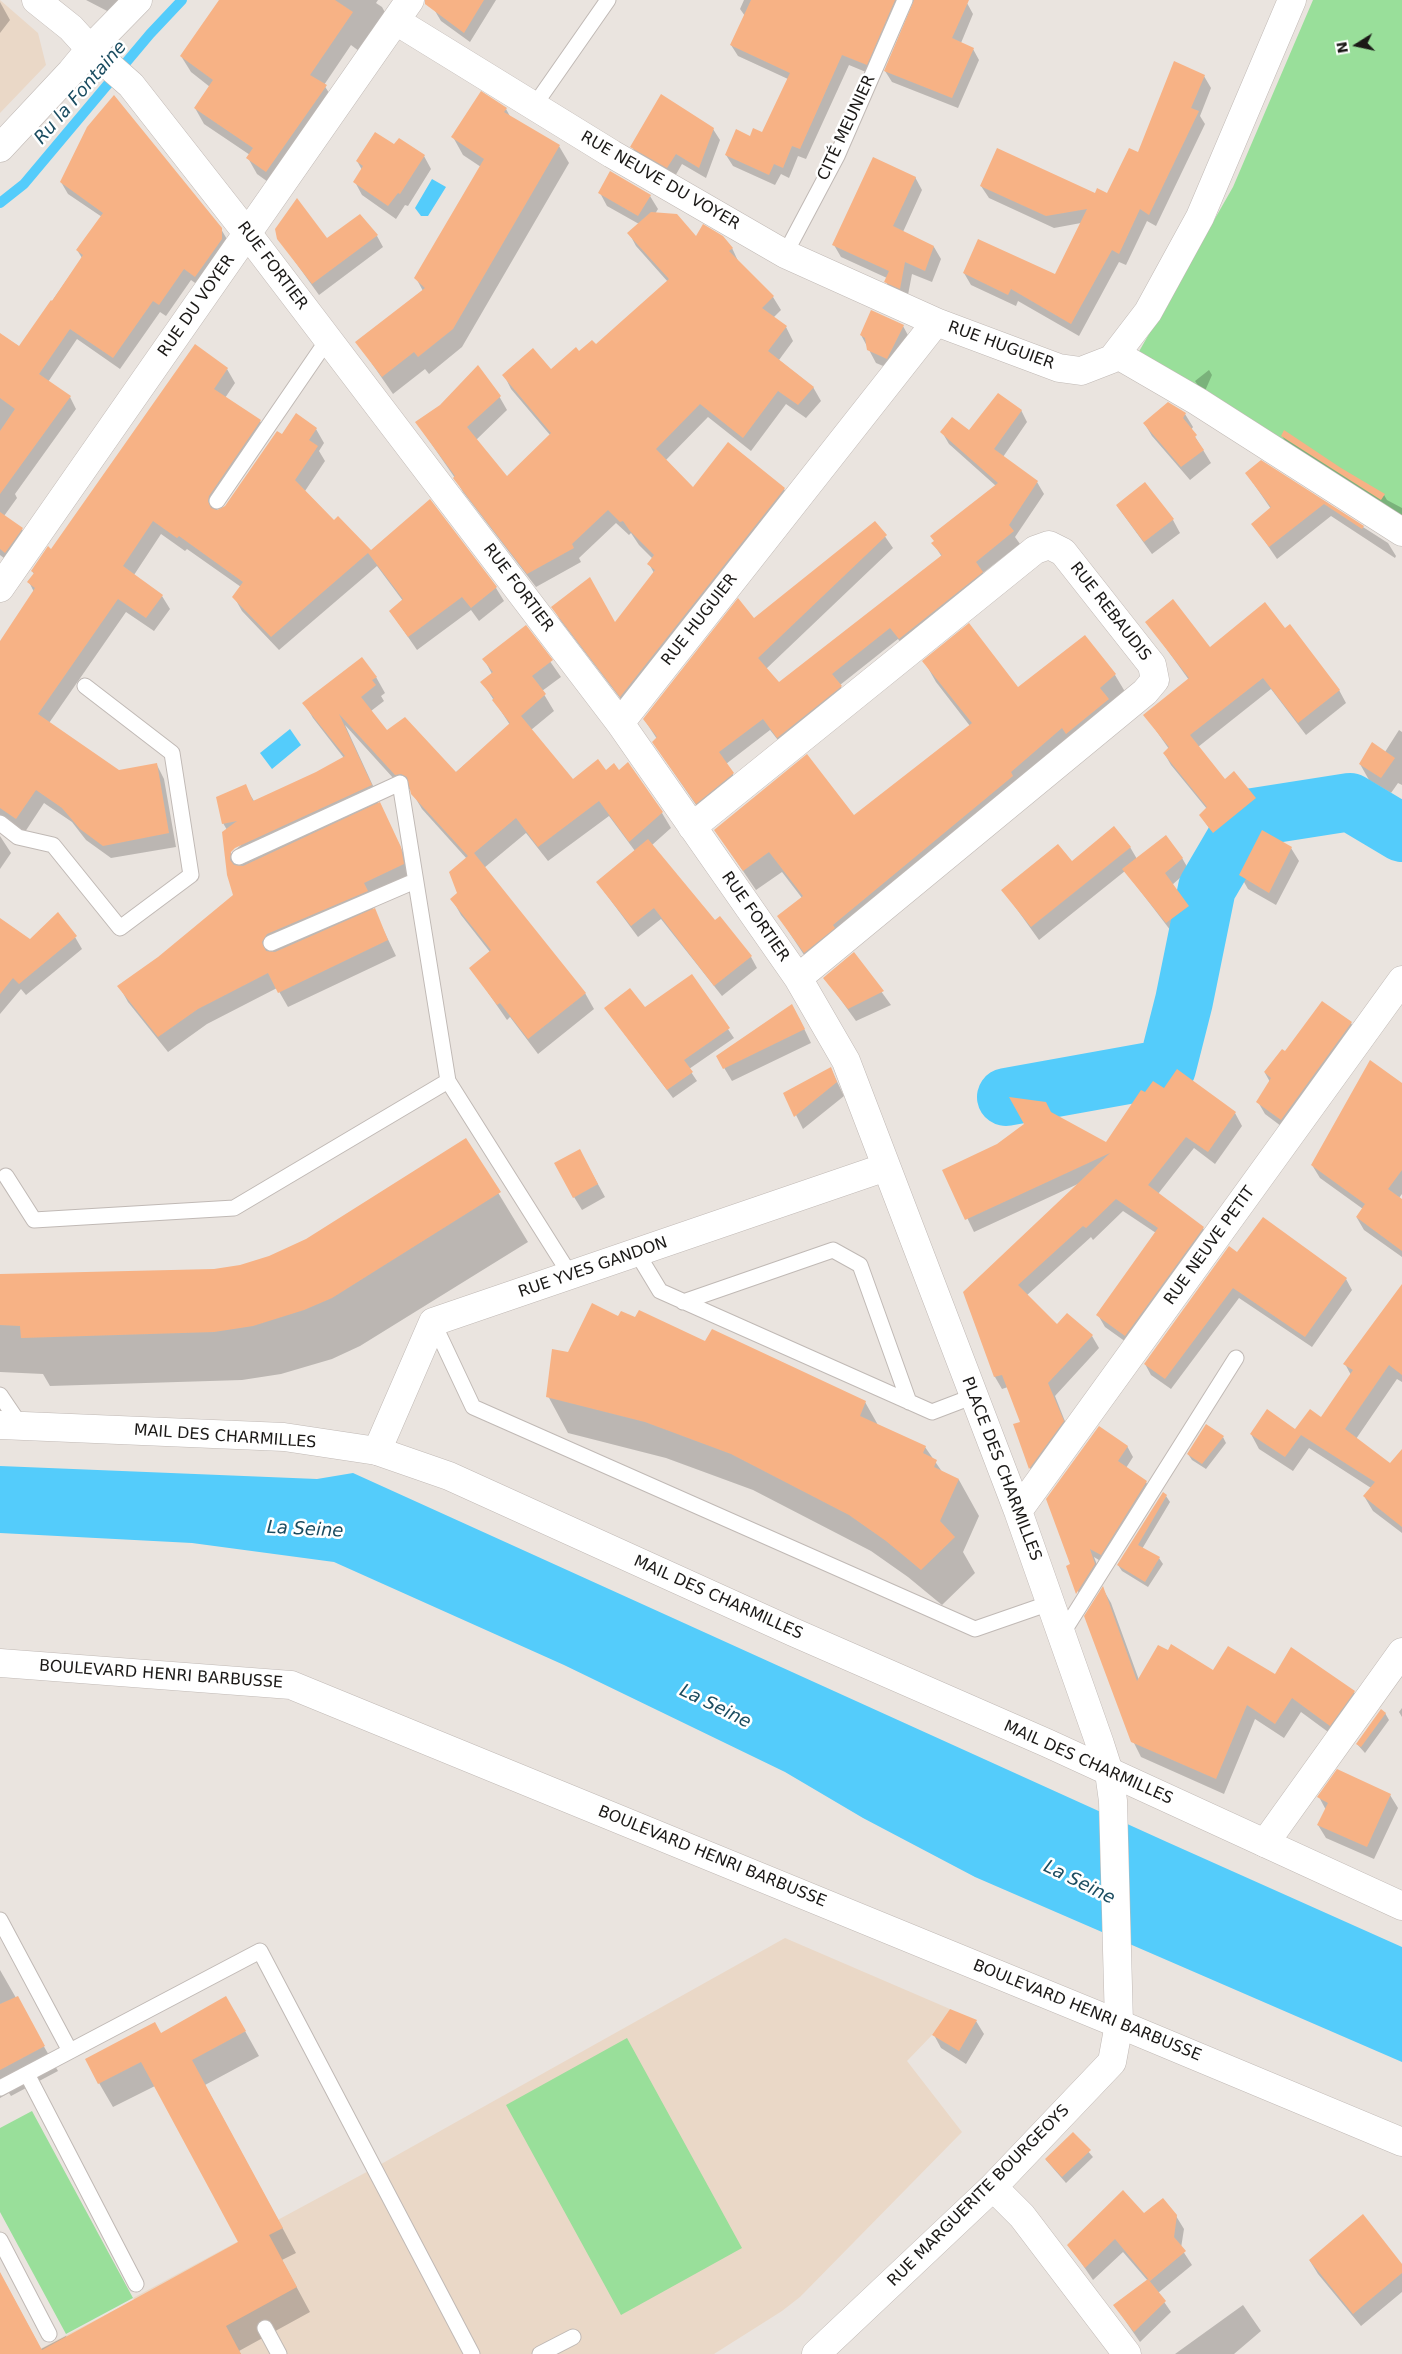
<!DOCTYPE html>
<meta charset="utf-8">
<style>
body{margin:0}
#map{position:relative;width:1402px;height:2354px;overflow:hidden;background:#eae4df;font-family:"DejaVu Sans",sans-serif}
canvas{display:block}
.north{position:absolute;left:1332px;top:20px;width:50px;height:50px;-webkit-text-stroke:4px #fff;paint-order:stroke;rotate:260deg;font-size:14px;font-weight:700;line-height:20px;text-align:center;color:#1b1917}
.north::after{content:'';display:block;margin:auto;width:18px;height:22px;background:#1b1917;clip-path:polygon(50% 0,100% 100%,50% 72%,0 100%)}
</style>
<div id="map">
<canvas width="1402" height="2354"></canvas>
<div class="north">N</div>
</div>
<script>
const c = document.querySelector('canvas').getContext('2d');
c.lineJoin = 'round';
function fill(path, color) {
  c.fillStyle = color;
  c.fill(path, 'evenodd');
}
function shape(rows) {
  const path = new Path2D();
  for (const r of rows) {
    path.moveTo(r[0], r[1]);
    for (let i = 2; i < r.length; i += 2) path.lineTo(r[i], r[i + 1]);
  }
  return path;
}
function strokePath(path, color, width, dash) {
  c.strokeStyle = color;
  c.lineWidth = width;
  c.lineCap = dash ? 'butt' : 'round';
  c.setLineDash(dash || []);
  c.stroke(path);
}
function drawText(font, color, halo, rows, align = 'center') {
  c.font = font + ' "DejaVu Sans",sans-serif';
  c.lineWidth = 5;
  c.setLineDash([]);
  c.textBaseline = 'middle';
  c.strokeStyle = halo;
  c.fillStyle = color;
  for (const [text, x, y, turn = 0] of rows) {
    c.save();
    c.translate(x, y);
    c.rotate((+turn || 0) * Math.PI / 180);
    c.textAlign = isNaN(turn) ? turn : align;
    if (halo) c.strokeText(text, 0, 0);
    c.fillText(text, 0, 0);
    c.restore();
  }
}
const education = shape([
 [0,0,38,33,46,65,0,113],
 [785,1938,950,2009,932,2035,907,2061,962,2132,800,2297,782,2311,714,2354,30,2354,134,2300,133,2298,374,2168]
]);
const green = shape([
 [1313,0,1402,0,1402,524,1137,355,1233,187],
 [627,2038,742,2248,621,2315,506,2105],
 [32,2111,133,2298,66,2334,0,2212,0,2128]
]);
const water = shape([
 [432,179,446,187,428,216,421,216,415,208],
 [290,729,301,745,272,769,260,753],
 [0,1466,317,1479,353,1473,1167,1842,1402,1947,1402,2062,975,1877,863,1818,785,1772,564,1665,334,1562,192,1543,0,1533]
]);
const shadow = shape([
 [86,0,123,0,111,13],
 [220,0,378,0,376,3,382,7,391,23,367,57,351,45,324,85,335,102,275,187,257,174,248,158,250,155,204,124,195,108,210,87,191,72,181,56],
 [442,0,496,0,470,42,441,21,435,11],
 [744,0,959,0,967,3,973,14,961,43,973,49,979,60,958,108,892,82,885,71,915,3,910,1,873,75,849,65,806,159,798,156,789,178,781,174,775,185,733,166,726,155,750,137,763,134,788,79,738,56,731,45,745,16,740,9],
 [0,2,10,20,0,33],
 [1204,76,1211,88,1200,116,1205,124,1156,226,1147,221,1126,265,1119,262,1079,336,1018,301,1016,306,971,285,964,273,1056,276,1081,223,1054,228,989,198,981,186,1108,195,1138,154],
 [506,109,511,118,559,146,569,163,462,347,429,374,425,369,393,394,357,342,423,291,416,278,481,167,463,155,453,137],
 [713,129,720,140,706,178,682,164,674,178,638,158,632,147],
 [395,146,424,156,431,169,408,206,405,205,396,219,362,195,355,182,362,170,357,161],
 [915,177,922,190,903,232,934,247,941,259,932,282,912,274,907,300,893,294,886,282,887,278,841,257,834,245],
 [61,182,221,229,228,241,202,288,191,280,166,316,160,312,120,369,77,339,48,382,70,397,76,409,15,494,17,498,4,516,22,529,28,541,12,564,0,555,0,334,20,347,82,258,77,250,102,217,68,194],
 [600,193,650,196,658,209,655,214,697,238,732,248,739,263,773,297,781,310,773,318,786,327,793,341,779,360,813,387,821,401,806,418,786,404,751,451,708,417,665,461,694,489,784,489,792,503,629,710,560,620,553,607,615,624,654,573,649,564,653,559,639,545,631,533,629,535,616,523,579,558,581,562,536,587,463,492,455,478,417,423,499,396,507,410,476,440,507,478,550,435,511,389,504,375,550,371,579,353,596,346,668,282,636,246,629,233,639,224,607,206],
 [377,236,383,247,319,295,278,238,326,240],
 [903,326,910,339,895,371,876,363,861,335],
 [227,369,235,383,225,398,260,421,268,435,215,513,226,507,282,436,316,429,324,443,319,451,325,461,305,491,334,521,371,552,496,588,504,601,479,621,471,610,417,650,390,611,403,601,377,566,279,650,242,611,234,597,241,587,187,549,185,551,161,534,134,575,162,596,170,609,154,631,126,612,49,723,118,772,157,765,164,779,176,847,111,858,86,840,72,822,44,803,23,835,0,831,0,644,34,592,29,582,34,574,32,571],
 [1209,370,1212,375,1205,391,1199,387,1195,381],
 [1021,410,1027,422,1003,457,1037,482,1044,494,1015,537,1020,544,983,573,989,584,907,651,898,639,840,685,847,699,785,749,770,730,726,764,740,785,703,815,661,754,657,739,644,719,754,620,875,522,893,548,766,669,778,684,942,557,933,543,996,486,949,444,942,432,969,432],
 [1185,414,1193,427,1191,430,1211,463,1190,480,1152,436,1144,423],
 [1282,436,1384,495,1387,500,1402,508,1402,516,1286,442],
 [1261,462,1388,543,1396,556,1395,558,1331,516,1277,559,1253,524,1271,509,1247,474],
 [1117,506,1173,520,1180,533,1152,554],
 [1147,622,1210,649,1285,629,1339,690,1346,703,1306,735,1271,689,1198,747,1225,781,1255,799,1262,811,1221,845,1200,815,1207,809,1171,765,1164,753,1169,749,1145,715,1189,680],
 [526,627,561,677,542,691,554,711,531,730,573,780,606,771,662,813,671,828,652,845,715,922,751,957,757,968,722,996,661,919,638,937,597,882,635,851,609,816,548,861,526,833,484,868,585,993,594,1009,538,1054,510,1017,507,1020,471,968,490,952,461,915,452,899,458,893,467,859,422,809,410,789,404,790,345,725,380,801,378,802,409,864,412,880,372,899,376,907,373,908,396,956,288,1007,277,988,207,1024,168,1052,128,1002,119,986,158,958,234,895,228,875,227,830,223,823,245,786,254,801,317,774,344,758,313,718,304,703,376,677,385,693,381,696,384,701,371,711,387,732,455,773,510,725,482,682,492,674,484,659],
 [239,843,241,845,231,854,231,851],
 [1085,637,1115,675,1127,695,816,973,779,917,802,898,782,872,756,890,715,830,854,817,970,726,936,682,924,661,1018,689],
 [1399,730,1402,732,1402,785,1398,783,1391,793,1369,780,1360,764,1385,752],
 [0,836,11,853,0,869],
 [1130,847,1137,859,1182,858,1189,870,1172,885,1195,919,1174,935,1125,871,1039,940,1003,890,1072,862],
 [1291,848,1299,861,1276,905,1248,889,1240,875],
 [0,920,30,941,75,937,82,949,26,995,21,989,0,1014],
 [854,954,891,1005,856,1021,825,978],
 [692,976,734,1038,689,1069,697,1081,673,1098,605,1008,644,1009],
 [1322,1003,1351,1023,1358,1036,1289,1132,1265,1114,1258,1102,1270,1082,1265,1073,1285,1052],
 [799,1018,811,1043,732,1081,717,1056],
 [831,1069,844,1096,803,1129,785,1093],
 [1402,1085,1402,1194,1399,1198,1402,1200,1402,1257,1364,1230,1357,1218,1363,1209,1320,1178,1312,1165],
 [1164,1090,1235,1113,1242,1126,1215,1164,1194,1148,1158,1194,1203,1228,1210,1241,1133,1347,1105,1327,1098,1315,1156,1233,1123,1211,1093,1240,1091,1237,1026,1296,1057,1326,1092,1336,1099,1348,1055,1396,1070,1434,1037,1480,1030,1468,1015,1425,1021,1423,1008,1387,1002,1389,995,1377,964,1292,1080,1183,974,1232,944,1170,998,1145,1051,1113,1106,1144,1145,1094],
 [466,1140,528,1242,360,1346,332,1359,281,1374,242,1380,50,1386,43,1374,0,1372,0,1275,214,1270,240,1266,269,1257,307,1241],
 [587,1164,605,1197,582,1210,574,1197],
 [1237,1254,1346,1279,1352,1290,1312,1347,1239,1298,1171,1389,1151,1375,1145,1364],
 [1402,1286,1402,1382,1397,1379,1356,1439,1391,1465,1402,1453,1402,1533,1373,1511,1364,1496,1371,1488,1309,1448,1293,1471,1259,1449,1251,1434,1295,1431,1321,1419,1351,1375,1345,1364],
 [619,1318,705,1343,865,1402,878,1425,925,1447,943,1473,959,1480,979,1516,963,1552,975,1573,942,1605,908,1577,871,1551,753,1490,666,1458,568,1433,548,1396,568,1353],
 [1223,1437,1226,1443,1206,1469,1192,1460,1188,1454],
 [1127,1446,1133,1457,1126,1468,1146,1482,1152,1493,1107,1565,1094,1557,1101,1575,1083,1603,1068,1567,1072,1564,1048,1499],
 [1166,1496,1170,1502,1142,1549,1159,1558,1163,1564,1148,1587,1122,1571,1118,1565],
 [1103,1589,1111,1603,1139,1680,1214,1672,1276,1675,1354,1692,1363,1707,1339,1740,1301,1712,1284,1738,1255,1719,1224,1794,1141,1757,1133,1741],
 [1402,1708,1402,1717,1399,1712],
 [1385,1713,1389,1720,1365,1753,1357,1744],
 [1390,1795,1398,1808,1374,1859,1326,1838,1318,1825,1326,1810,1319,1797],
 [0,1970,58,2071,11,2096,9,2093,0,2098],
 [976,2021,984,2034,966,2064,941,2048,934,2035],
 [240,2022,259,2056,205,2085,296,2253,282,2260,310,2312,239,2351,241,2354,1,2354,0,2273,41,2349,66,2336,67,2338,240,2242,155,2086,113,2107,99,2083,160,2034],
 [1073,2134,1093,2157,1066,2183,1046,2160],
 [1144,2215,1176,2216,1184,2229,1181,2248,1192,2265,1158,2293,1171,2312,1140,2342,1115,2306,1148,2281,1123,2252,1093,2280,1069,2245],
 [1310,2261,1402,2266,1402,2292,1361,2326,1318,2274],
 [1243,2305,1261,2331,1234,2354,1175,2354]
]);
const stream = shape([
 [0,203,24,184,150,34,182,0]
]);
const river = shape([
 [1006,1097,1167,1068,1184,1001,1207,888,1248,818,1350,802,1402,833]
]);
const building = shape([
 [219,0,335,0,353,12,310,75,327,85,266,172,246,158,253,148,194,108,213,80,180,56],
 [425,0,484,0,464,33,425,4],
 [751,0,895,0,867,65,842,55,800,149,792,146,783,168,774,164,769,175,725,155,736,129,750,136,753,128,762,132,790,73,730,45],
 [914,0,969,0,952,38,974,48,952,98,884,71],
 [1174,61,1205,75,1191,108,1199,111,1149,215,1140,209,1119,254,1112,250,1071,324,1011,289,1008,295,963,273,978,239,1055,274,1087,209,1046,216,980,186,997,148,1095,193,1097,188,1107,193,1129,148,1138,152],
 [481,91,507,108,504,112,560,145,453,329,418,357,414,352,382,377,355,342,425,288,414,278,484,159,451,137],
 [661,94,714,128,699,168,676,154,667,168,630,147],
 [114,95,222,228,222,239,195,277,184,269,159,305,153,301,113,358,70,329,39,374,71,396,0,494,0,431,15,409,0,398,0,333,19,346,51,300,52,301,83,255,76,250,103,213,60,182,87,127],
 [375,132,394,144,399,138,425,155,400,194,398,193,388,206,353,182,363,166,356,161],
 [873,157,916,177,893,226,934,246,925,271,905,262,900,289,884,282,889,271,832,245],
 [610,171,651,195,638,216,598,193],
 [297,198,327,238,360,214,378,235,312,284,277,239,275,229],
 [651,212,677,214,696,236,703,224,723,236,733,248,729,251,774,296,762,308,787,326,768,351,814,387,798,405,778,391,743,438,700,404,656,449,693,487,728,442,785,488,620,697,551,607,590,577,615,622,655,570,647,564,654,555,630,531,623,521,620,522,608,510,572,544,574,548,527,574,453,478,455,476,415,422,440,405,478,365,501,396,467,427,507,476,551,433,502,375,533,348,551,369,576,347,579,351,592,340,596,344,669,279,627,233],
 [871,310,904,325,887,359,867,350,865,338,860,335],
 [195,344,228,368,214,389,261,420,209,496,208,501,211,508,217,510,225,506,277,431,282,434,296,413,317,428,309,440,318,446,295,480,334,520,338,516,371,550,430,499,497,587,471,608,462,597,408,637,389,611,403,599,368,553,271,637,232,597,243,582,179,536,177,538,153,521,123,566,163,595,146,618,118,599,38,714,119,770,157,763,169,833,103,846,80,829,62,808,36,790,16,819,0,808,0,641,35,588,27,582,34,573,31,571,48,546,51,549],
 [998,393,1022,410,994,449,1038,481,1009,525,1014,531,976,562,983,572,899,639,890,628,832,674,842,686,777,738,763,719,719,752,734,773,696,804,652,742,657,737,643,719,738,598,754,618,875,521,887,535,758,658,779,682,942,555,931,543,934,541,930,536,998,483,940,432,952,417,969,430],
 [1168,402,1186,413,1183,418,1197,435,1195,437,1204,450,1181,467,1143,423],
 [1284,430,1341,468,1385,494,1381,500,1281,436],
 [1261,460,1364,526,1362,529,1324,504,1269,547,1251,524,1271,507,1245,473],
 [1145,482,1174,519,1144,542,1116,505],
 [0,512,23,528,5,553,0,549],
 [1173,599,1210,647,1265,602,1285,628,1290,624,1340,690,1298,723,1263,678,1190,735,1225,779,1234,771,1256,798,1213,833,1199,815,1207,807,1163,753,1169,747,1143,715,1189,678,1145,622],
 [969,623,1018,687,1085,635,1116,674,1100,688,1109,699,1066,734,1062,728,1011,772,1013,776,833,925,835,928,804,953,777,916,803,896,769,852,743,871,714,830,807,754,854,815,972,723,922,661],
 [526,625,553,660,532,676,546,694,521,716,573,779,598,759,606,770,614,763,619,770,628,762,663,812,629,842,599,801,538,847,516,818,474,853,586,993,528,1039,500,1003,497,1005,469,968,491,950,450,899,457,893,449,872,468,856,411,794,407,777,401,774,395,775,339,714,372,785,235,848,231,852,230,860,234,865,243,866,380,802,401,847,404,864,364,883,368,891,267,934,262,942,266,951,275,952,375,908,388,940,278,993,268,973,198,1009,158,1037,117,986,158,957,233,895,227,875,222,832,237,821,222,824,216,797,246,784,253,801,316,772,345,756,302,703,362,657,377,677,372,680,376,685,361,697,387,730,405,717,456,772,510,723,492,700,494,698,480,682,493,672,482,659],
 [1372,742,1395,758,1381,778,1359,764],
 [1114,826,1131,847,1031,927,1001,890,1058,844,1072,861],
 [1262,830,1292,847,1269,893,1239,875],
 [1166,835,1183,858,1165,873,1189,906,1166,923,1122,869],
 [648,839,715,920,720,916,752,956,714,986,654,908,631,926,596,882],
 [58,912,77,936,19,984,13,978,0,994,0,918,30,939],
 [854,952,884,991,848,1009,823,978],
 [692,974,730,1028,684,1060,693,1072,667,1090,604,1008,630,988,645,1007],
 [1322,1001,1352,1022,1281,1120,1256,1102,1271,1078,1264,1072,1282,1049,1285,1051],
 [792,1004,805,1029,723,1069,716,1056],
 [1370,1060,1402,1083,1402,1170,1388,1189,1402,1199,1402,1251,1356,1217,1365,1204,1311,1165],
 [831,1067,837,1082,794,1117,783,1093],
 [1177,1069,1236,1112,1208,1152,1186,1137,1148,1185,1204,1227,1125,1336,1096,1315,1158,1228,1116,1199,1086,1228,1083,1226,1018,1285,1057,1324,1067,1313,1093,1335,1048,1383,1064,1421,1029,1469,1013,1424,1020,1422,1002,1375,994,1377,963,1292,1110,1153,965,1220,942,1170,997,1144,1024,1124,1009,1097,1046,1102,1051,1112,1106,1142,1141,1090,1145,1092,1153,1081,1164,1088],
 [466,1138,501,1192,332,1298,304,1310,253,1326,214,1332,21,1338,20,1326,0,1325,0,1274,214,1269,240,1265,269,1256,306,1239],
 [580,1149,598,1184,573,1198,554,1163],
 [1263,1217,1347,1278,1305,1337,1233,1288,1165,1379,1144,1364,1229,1246,1237,1252],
 [1402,1284,1402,1375,1389,1365,1345,1429,1390,1463,1402,1449,1402,1527,1363,1496,1375,1482,1301,1435,1285,1457,1250,1434,1267,1409,1295,1429,1310,1409,1321,1417,1353,1370,1343,1364],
 [592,1303,618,1316,621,1311,635,1317,639,1310,705,1341,712,1329,866,1401,860,1416,926,1446,923,1453,937,1460,934,1467,959,1479,940,1521,955,1537,921,1570,886,1541,849,1515,731,1454,645,1422,546,1397,552,1349,568,1352],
 [1206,1424,1224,1436,1202,1464,1187,1454],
 [1099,1426,1128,1446,1118,1461,1147,1481,1101,1555,1090,1549,1095,1564,1076,1594,1066,1566,1070,1564,1046,1499],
 [1163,1492,1167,1495,1138,1545,1160,1557,1145,1582,1117,1565],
 [1103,1586,1137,1681,1158,1645,1168,1650,1171,1644,1213,1670,1228,1646,1275,1674,1291,1647,1355,1691,1330,1726,1292,1698,1275,1724,1247,1705,1216,1779,1131,1742,1084,1616],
 [1381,1709,1386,1713,1361,1747,1356,1744],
 [1337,1769,1391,1794,1367,1847,1317,1825,1328,1803,1317,1797],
 [18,1996,45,2046,0,2070,0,2004],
 [226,1996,246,2031,192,2060,283,2228,269,2235,297,2287,226,2326,241,2354,0,2354,0,2272,42,2350,238,2242,141,2062,98,2084,85,2059,155,2022,161,2033],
 [950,2009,977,2020,959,2051,932,2035],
 [1073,2132,1091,2150,1062,2177,1045,2159],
 [1123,2190,1144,2213,1163,2198,1177,2215,1174,2237,1186,2251,1150,2281,1115,2239,1085,2268,1067,2245],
 [1363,2214,1402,2264,1402,2273,1353,2314,1309,2260],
 [1148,2279,1166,2301,1134,2332,1113,2305]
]);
const service = shape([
 [534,106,608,0],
 [785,254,837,156,905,0],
 [217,501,328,339],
 [0,823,18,837,53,845,120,928,191,875,172,753,85,686],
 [239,857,400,783,448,1081,571,1276],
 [271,943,415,881],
 [6,1176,34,1220,234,1208,448,1081],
 [637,1253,660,1291,932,1412,974,1396],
 [683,1302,833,1250,860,1265,909,1402],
 [433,1322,473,1407,975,1629,1050,1603],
 [0,1395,21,1426],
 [1062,1634,1236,1358],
 [0,1920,70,2051],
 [27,2074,136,2284],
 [0,2088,260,1951,472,2354],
 [0,2240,49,2334],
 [265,2328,279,2354],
 [540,2354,573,2337]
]);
const minor = shape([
 [36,0,71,28,90,49,131,85,247,233,620,723,798,978,846,1061,1018,1511,1100,1744,1109,1772,1113,1801,1119,2024,1112,2062,993,2187,816,2354],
 [396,21,612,154,785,254,936,322],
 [0,148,71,72,90,49,138,0],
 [1116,354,1197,401,1402,532],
 [0,588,410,0],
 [620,723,936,322,1059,368,1081,371,1112,359,1148,312,1200,217,1292,0],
 [692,827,1035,550,1049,545,1063,552,1152,665,1155,680,1145,692,798,978],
 [377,1451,433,1322,886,1167],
 [1018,1511,1402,980],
 [1265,1843,1402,1652],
 [993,2187,1022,2216,1127,2354]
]);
const secondary = shape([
 [0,1425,284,1437,377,1451,449,1476,793,1632,1047,1743,1402,1906],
 [0,1663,291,1685,1119,2024,1402,2142]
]);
const streetNames = [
 ["CITÉ MEUNIER",847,128,-65],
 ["RUE NEUVE DU VOYER",660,181,30],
 ["RUE FORTIER",272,266,53],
 ["RUE DU VOYER",197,306,-55],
 ["RUE HUGUIER",1001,346,20],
 ["RUE FORTIER",518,588,53],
 ["RUE REBAUDIS",1110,612,52],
 ["RUE HUGUIER",700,620,-52],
 ["RUE FORTIER",755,917,55],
 ["RUE NEUVE PETIT",1210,1246,-54],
 ["RUE YVES GANDON",593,1268,-19],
 ["MAIL DES CHARMILLES",225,1437,4],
 ["PLACE DES CHARMILLES",1001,1469,69],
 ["MAIL DES CHARMILLES",718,1598,24],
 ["BOULEVARD HENRI BARBUSSE",161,1675,4],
 ["MAIL DES CHARMILLES",1088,1763,24],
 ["BOULEVARD HENRI BARBUSSE",712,1857,22],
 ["BOULEVARD HENRI BARBUSSE",1087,2011,22],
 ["RUE MARGUERITE BOURGEOYS",979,2196,-45]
];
const waterNames = [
 ["Ru la Fontaine",81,93,-49],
 ["La Seine",305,1530,3],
 ["La Seine",715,1707,26],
 ["La Seine",1079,1883,26]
];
fill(education, '#ead8c7');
fill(green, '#99df9a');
fill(water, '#54ccfb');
fill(shadow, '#0003');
strokePath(stream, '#54ccfb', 10);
strokePath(river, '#54ccfb', 58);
fill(building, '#f7b285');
strokePath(service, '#c0b9b5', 17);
strokePath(minor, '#c0b9b5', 29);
strokePath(secondary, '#c0b9b5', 29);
strokePath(service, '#fff', 15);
strokePath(minor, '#fff', 28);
strokePath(secondary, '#fff', 28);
drawText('16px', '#1b1917', '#fff', streetNames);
drawText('italic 18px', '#1a4c60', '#fff', waterNames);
</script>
